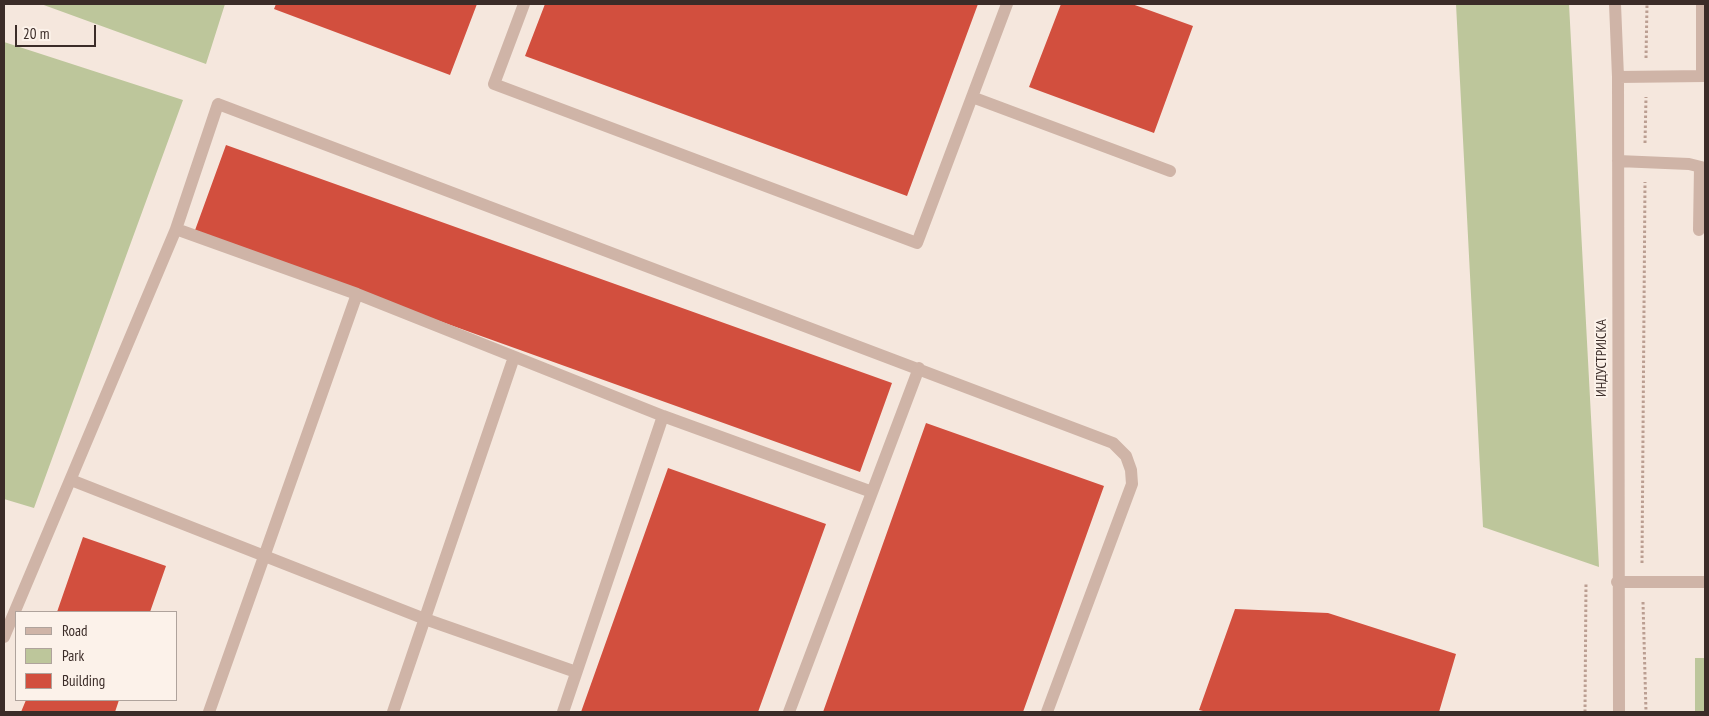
<!DOCTYPE html>
<meta charset="utf-8">
<style>
body{margin:0}
#map{position:relative;width:1709px;height:716px;overflow:hidden;background:#f5e7dd;font-family:"PT Sans Narrow",sans-serif}
canvas{display:block}
.frame{position:absolute;inset:0;border:5px solid #3b2c28;pointer-events:none}
.legend{position:absolute;left:15px;top:611px;width:162px;height:90px;box-sizing:border-box;background:#fcf2ea;border:1px solid #afa39c;margin:0;padding:6px 9px;list-style:none;font-size:15px;color:#3b2c28}
.legend li{display:flex;align-items:center;gap:10px;height:25px}
.legend b{width:25px;border:1px solid #afa39c}
.scale{position:absolute;left:15px;top:25px;width:81px;height:22px;box-sizing:border-box;border:2px solid #3b2c28;border-top:0;padding-left:6px;font-size:15px;line-height:18px;white-space:nowrap;color:#3b2c28;-webkit-text-stroke:4px #fcf2ea;paint-order:stroke}
</style>
<div id="map">
<canvas width="1709" height="716"></canvas>
<div class="frame"></div>
<ul class="legend">
<li><b style="height:6px;background:#cfb4a7"></b>Road</li>
<li><b style="height:14px;background:#bdc69b"></b>Park</li>
<li><b style="height:14px;background:#d24f3e"></b>Building</li>
</ul>
<div class="scale">20 m</div>
</div>
<script>
const c = document.querySelector('canvas').getContext('2d');
c.lineJoin = 'round';
function fill(path, color) {
  c.fillStyle = color;
  c.fill(path, 'evenodd');
}
function shape(rows) {
  const path = new Path2D();
  for (const r of rows) {
    path.moveTo(r[0], r[1]);
    for (let i = 2; i < r.length; i += 2) path.lineTo(r[i], r[i + 1]);
  }
  return path;
}
function strokePath(path, color, width, dash) {
  c.strokeStyle = color;
  c.lineWidth = width;
  c.lineCap = dash ? 'butt' : 'round';
  c.setLineDash(dash || []);
  c.stroke(path);
}
function drawText(font, color, halo, rows, align = 'center') {
  c.font = font + ' "PT Sans Narrow",sans-serif';
  c.lineWidth = 4;
  c.setLineDash([]);
  c.textBaseline = 'middle';
  c.strokeStyle = halo;
  c.fillStyle = color;
  for (const [text, x, y, turn = 0] of rows) {
    c.save();
    c.translate(x, y);
    c.rotate((+turn || 0) * Math.PI / 180);
    c.textAlign = isNaN(turn) ? turn : align;
    if (halo) c.strokeText(text, 0, 0);
    c.fillText(text, 0, 0);
    c.restore();
  }
}
const green = shape([
 [41,4,225,4,206,64],
 [1456,4,1569,4,1599,567,1483,527],
 [4,42,183,100,34,508,4,499],
 [1695,658,1705,658,1705,712,1695,712]
]);
const building = shape([
 [276,4,477,4,450,75,274,9],
 [545,4,978,4,907,196,525,56],
 [1061,4,1132,4,1193,26,1154,133,1029,87],
 [226,145,892,383,860,472,194,233],
 [926,423,1104,486,1023,712,823,712],
 [668,468,826,524,758,712,581,712],
 [83,537,166,566,150,612,57,612],
 [1235,609,1328,613,1456,654,1439,712,1207,712,1199,710],
 [26,700,119,700,115,712,21,712]
]);
const path = shape([
 [1646,58,1647,4],
 [1645,143,1646,97],
 [1642,563,1645,182],
 [1643,602,1646,712],
 [1585,712,1586,582]
]);
const minor = shape([
 [524,4,494,84,917,243,1007,4],
 [1615,4,1618,77,1619,712],
 [1702,4,1702,76],
 [1618,77,1705,76],
 [972,97,1170,171],
 [1618,161,1689,164,1705,168],
 [176,229,218,104,1113,443,1126,456,1131,470,1132,484,1047,712],
 [1699,230,1700,167],
 [71,480,425,619,576,672],
 [1617,582,1705,582],
 [4,637,176,229,357,294,663,416,872,492],
 [209,712,357,294],
 [393,712,514,357],
 [563,712,663,416],
 [789,712,919,368]
]);
const streetNames = [
 ["ИНДУСТРИЈСКА",1602,358,-90]
];
fill(green, '#bdc69b');
fill(building, '#d24f3e');
strokePath(path, '#bb9e91', 3, [2.5, 2.5]);
strokePath(minor, '#cfb4a7', 12);
drawText('14px', '#3b2c28', '#fcf2ea', streetNames);
</script>
